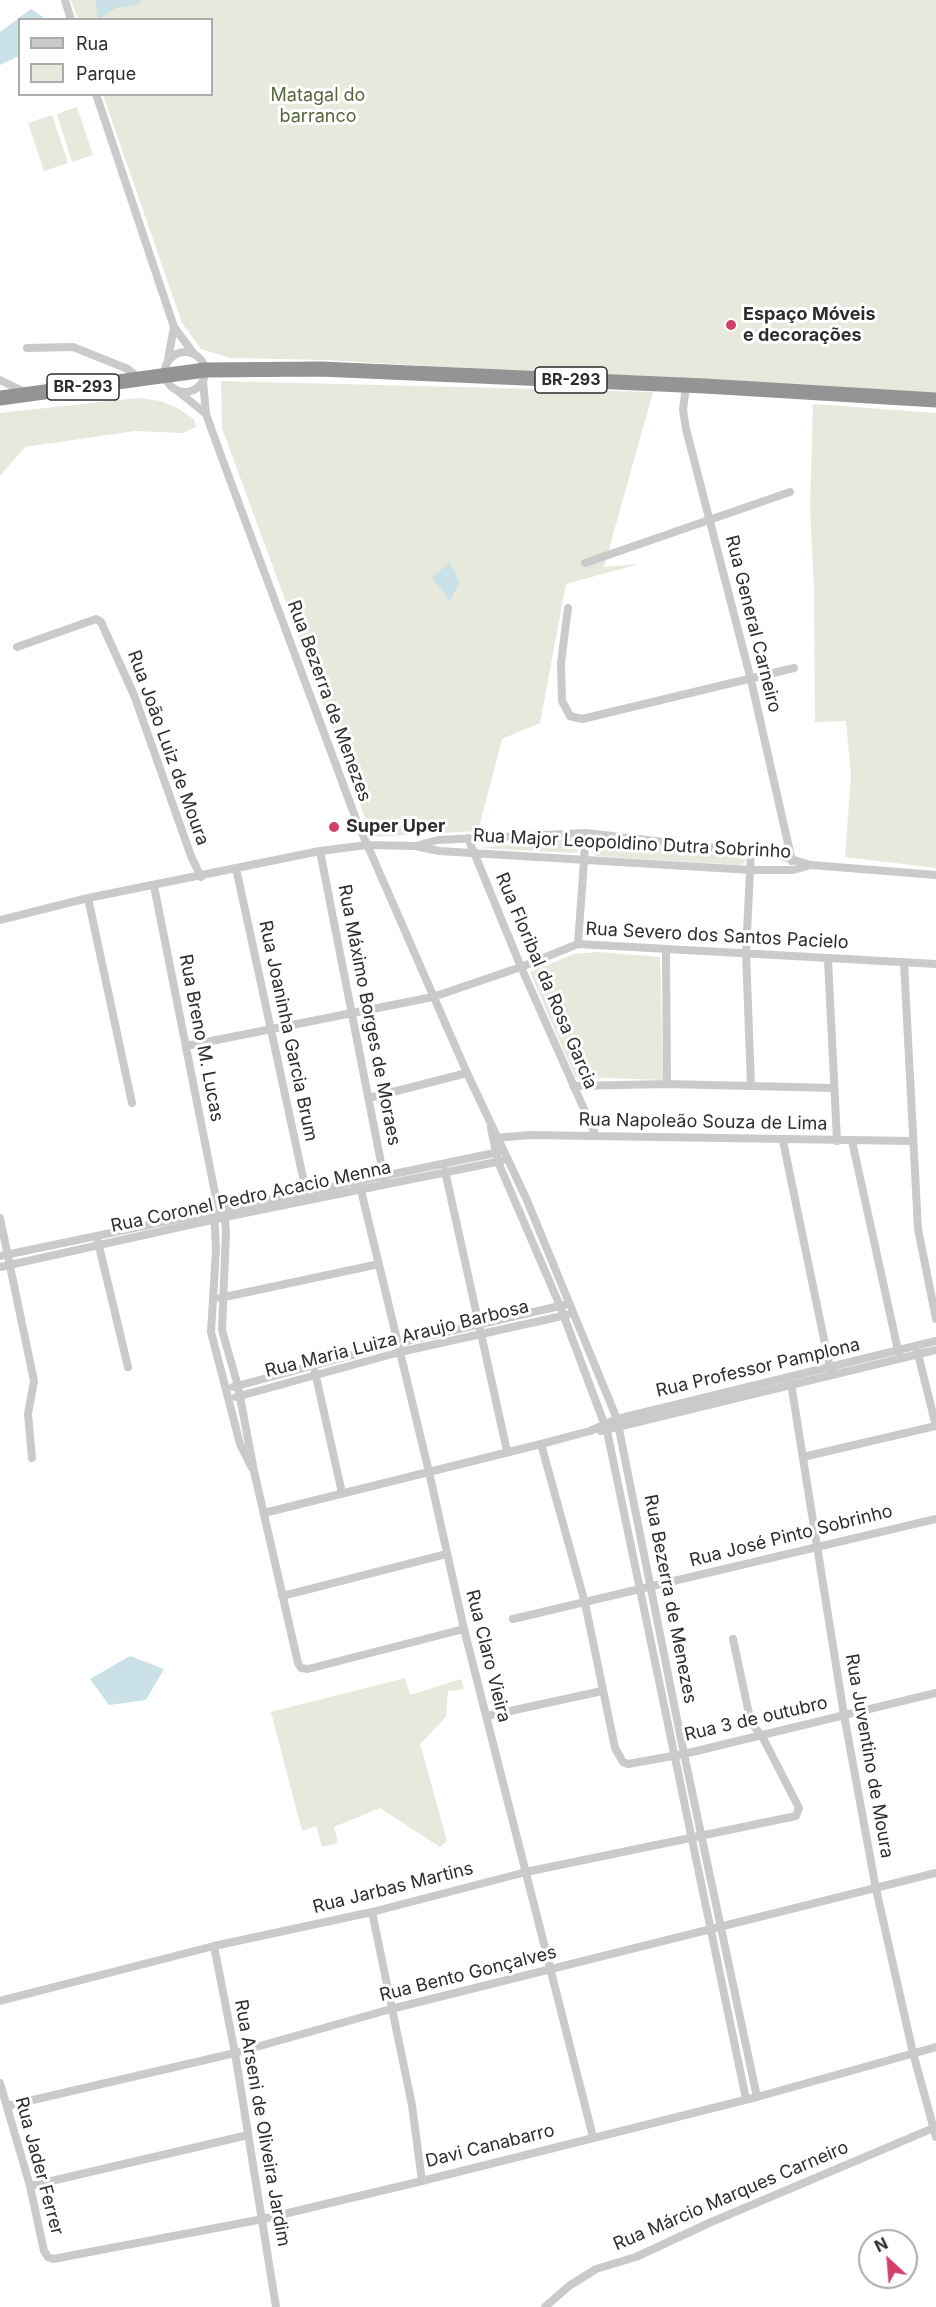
<!DOCTYPE html>
<meta charset="utf-8">
<style>
body{margin:0}
#map{position:relative;width:936px;height:2307px;overflow:hidden;background:#fff;font-family:Inter,sans-serif}
canvas{display:block}
.legend{position:absolute;left:18px;top:18px;width:195px;height:78px;box-sizing:border-box;background:#fff;border:2px solid #ababab;margin:0;padding:8px 10px;list-style:none;font-size:18px;color:#2d2d2d}
.legend li{display:flex;align-items:center;gap:12px;height:30px}
.legend b{width:30px;border:2px solid #ababab}
.north{position:absolute;left:858px;top:2229px;width:60px;height:60px;box-sizing:border-box;background:#fff;border:2px solid #ababab;border-radius:50%;rotate:334deg;font-size:16px;font-weight:700;line-height:24px;text-align:center;color:#2d2d2d}
.north::after{content:'';display:block;margin:auto;width:21px;height:27px;background:#d3406a;clip-path:polygon(50% 0,100% 100%,50% 72%,0 100%)}
</style>
<div id="map">
<canvas width="936" height="2307"></canvas>
<ul class="legend">
<li><b style="height:8px;background:#cacaca"></b>Rua</li>
<li><b style="height:16px;background:#e6e9dc"></b>Parque</li>
</ul>
<div class="north">N</div>
</div>
<script>
const c = document.querySelector('canvas').getContext('2d');
c.lineJoin = 'round';
function fill(path, color) {
  c.fillStyle = color;
  c.fill(path, 'evenodd');
}
function shape(rows) {
  const path = new Path2D();
  for (const r of rows) {
    if (r.length === 3) {
      path.moveTo(r[0] + r[2], r[1]);
      path.arc(r[0], r[1], r[2], 0, 2 * Math.PI);
      continue;
    }
    path.moveTo(r[0], r[1]);
    for (let i = 2; i < r.length; i += 2) path.lineTo(r[i], r[i + 1]);
  }
  return path;
}
function strokePath(path, color, width, dash) {
  c.strokeStyle = color;
  c.lineWidth = width;
  c.lineCap = dash ? 'butt' : 'round';
  c.setLineDash(dash || []);
  c.stroke(path);
}
function drawText(font, color, halo, rows, align = 'center') {
  c.font = font + ' Inter,sans-serif';
  c.lineWidth = 6;
  c.setLineDash([]);
  c.textBaseline = 'middle';
  c.strokeStyle = halo;
  c.fillStyle = color;
  for (const [text, x, y, turn = 0] of rows) {
    c.save();
    c.translate(x, y);
    c.rotate((+turn || 0) * Math.PI / 180);
    c.textAlign = isNaN(turn) ? turn : align;
    if (halo) c.strokeText(text, 0, 0);
    c.fillText(text, 0, 0);
    c.restore();
  }
}
const green = shape([
 [71,0,936,0,936,395,325,360,230,358,201,349,182,323,103,95,212,94,212,20,78,19],
 [77,107,93,155,72,162,57,114],
 [52,115,68,163,44,171,28,123],
 [221,381,653,392,604,567,639,564,566,584,540,723,502,739,478,831,372,837,222,428],
 [138,398,161,401,179,409,194,419,196,427,183,433,135,431,25,447,0,476,0,413],
 [813,404,936,413,936,868,845,857,851,775,846,721,815,722,814,589,810,507],
 [569,838,575,839,579,844,578,851,572,853,479,848],
 [597,840,664,847,743,858,746,861,741,865,596,856,590,849,592,842],
 [598,952,660,957,663,1080,575,1077,530,972,574,954],
 [405,1678,410,1695,461,1679,464,1689,448,1691,446,1717,420,1744,447,1841,440,1847,380,1808,334,1827,338,1843,322,1847,316,1826,302,1831,271,1712]
]);
const water = shape([
 [96,0,141,0,140,4,116,8,97,20],
 [31,9,46,19,20,20,19,56,0,65,0,32],
 [449,562,460,582,450,601,432,578],
 [130,1656,164,1669,146,1700,109,1705,90,1679]
]);
const street = shape([
 [65,0,71,20],
 [96,94,174,327,194,354],
 [27,348,73,347,128,369,139,378],
 [185,372,20],
 [168,359,174,327],
 [0,380,27,393],
 [203,381,206,414,223,461,356,819,467,1073,526,1198,617,1419,684,1754,757,2097],
 [686,386,683,410,686,429,751,680,792,861],
 [179,392,206,414],
 [585,563,790,492],
 [568,608,561,663,562,701,570,716,582,719,794,668],
 [17,647,96,619,101,622,134,695,191,856,201,877],
 [468,838,521,967,596,1136],
 [419,845,438,840,586,833,777,855,811,865,936,875],
 [320,851,385,1183],
 [236,868,307,1196],
 [154,886,216,1198,214,1210,216,1250,211,1332,240,1444,252,1468],
 [88,898,132,1103],
 [0,920,88,898,320,851,367,845,415,846,439,851,751,870,793,870,811,865],
 [578,944,586,833],
 [666,950,667,1084],
 [828,959,837,1141],
 [904,963,918,1229,936,1319],
 [186,1046,433,997,521,967,578,944,936,964],
 [573,1086,667,1084,834,1088],
 [751,1086,746,952,751,852],
 [369,1098,467,1073],
 [491,1128,498,1162,560,1306,607,1431,746,2099],
 [494,1138,530,1135,913,1141],
 [783,1141,831,1373],
 [852,1141,899,1355],
 [445,1171,507,1451],
 [359,1182,429,1472,464,1629,593,2137],
 [216,1198,224,1208,226,1232,222,1330,238,1386,254,1471,298,1663,301,1668,308,1669,464,1629],
 [0,1218,34,1381,28,1414,32,1458],
 [98,1242,128,1367],
 [0,1256,499,1152],
 [0,1267,225,1217,501,1161],
 [220,1298,379,1264],
 [315,1372,342,1493],
 [790,1377,844,1715,876,1889,913,2053,936,2137],
 [233,1387,398,1343,564,1305],
 [236,1397,400,1352,567,1315],
 [601,1431,936,1350],
 [541,1444,585,1603,615,1748,623,1762,628,1764,684,1754,936,1693],
 [803,1457,936,1426,917,1350],
 [264,1513,541,1444,590,1431,617,1419,936,1341],
 [282,1596,446,1554],
 [513,1619,936,1519],
 [487,1716,602,1691],
 [372,1912,412,2105,422,2181],
 [214,1946,235,2053,276,2307],
 [0,2001,214,1946,372,1912,526,1872,796,1816,799,1808,762,1736,751,1723,733,1639],
 [0,2083,30,2186,44,2251,48,2257,53,2259,263,2219,422,2181,757,2097,936,2047],
 [7,2106,235,2053,391,2009,936,1873],
 [30,2186,248,2135],
 [545,2307,569,2286,596,2269,636,2257,709,2223,936,2127]
]);
const highway = shape([
 [0,398,205,370,321,369,705,386,936,400]
]);
const markers = [
 [731,325,6,"#d3406a"],
 [334,827,6,"#d3406a"]
];
const shields = [
 [571,380,72],
 [83,387,72]
];
const shieldNames = [
 ["BR-293",571,380],
 ["BR-293",83,387]
];
const parkNames = [
 ["Matagal do",318,96],
 ["barranco",318,117]
];
const poiNames = [
 ["Espaço Móveis",743,315],
 ["e decorações",743,336],
 ["Super Uper",346,827]
];
const streetNames = [
 ["Rua General Carneiro",753,624,76],
 ["Rua Bezerra de Menezes",329,701,70],
 ["Rua João Luiz de Moura",168,748,70],
 ["Rua Major Leopoldino Dutra Sobrinho",632,844,3],
 ["Rua Severo dos Santos Pacielo",717,936,3],
 ["Rua Floribal da Rosa Garcia",546,981,67],
 ["Rua Máximo Borges de Moraes",369,1015,79],
 ["Rua Joaninha Garcia Brum",288,1031,78],
 ["Rua Breno M. Lucas",201,1038,79],
 ["Rua Napoleão Souza de Lima",703,1122,1],
 ["Rua Coronel Pedro Acacio Menna",251,1197,-12],
 ["Rua Maria Luiza Araujo Barbosa",397,1339,-14],
 ["Rua Professor Pamplona",758,1368,-13],
 ["Rua José Pinto Sobrinho",791,1536,-14],
 ["Rua Bezerra de Menezes",670,1599,79],
 ["Rua Claro Vieira",488,1656,76],
 ["Rua 3 de outubro",756,1719,-13],
 ["Rua Juventino de Moura",869,1756,80],
 ["Rua Jarbas Martins",393,1888,-14],
 ["Rua Bento Gonçalves",468,1974,-14],
 ["Rua Arseni de Oliveira Jardim",262,2123,80],
 ["Davi Canabarro",490,2146,-14],
 ["Rua Jader Ferrer",39,2166,75],
 ["Rua Márcio Marques Carneiro",731,2196,-23]
];
fill(green, '#e6e9dc');
fill(water, '#cae2e7');
strokePath(street, '#cacaca', 8);
strokePath(highway, '#949494', 15);
for (const [x, y, r, color] of markers) {
  const dot = new Path2D();
  dot.arc(x, y, r, 0, 2 * Math.PI);
  c.fillStyle = color;
  c.fill(dot);
  strokePath(dot, '#fff', 2);
}
for (const [x, y, w] of shields) {
  const box = new Path2D();
  box.roundRect(x - w / 2, y - 13, w, 26, 4.5);
  c.fillStyle = '#fff';
  c.fill(box);
  strokePath(box, '#2d2d2d', 1.5);
}
drawText('bold 16px', '#2d2d2d', null, shieldNames);
drawText('18px', '#58643f', '#fff', parkNames);
drawText('bold 18px', '#2d2d2d', '#fff', poiNames, 'left');
drawText('18px', '#2d2d2d', '#fff', streetNames);
</script>
